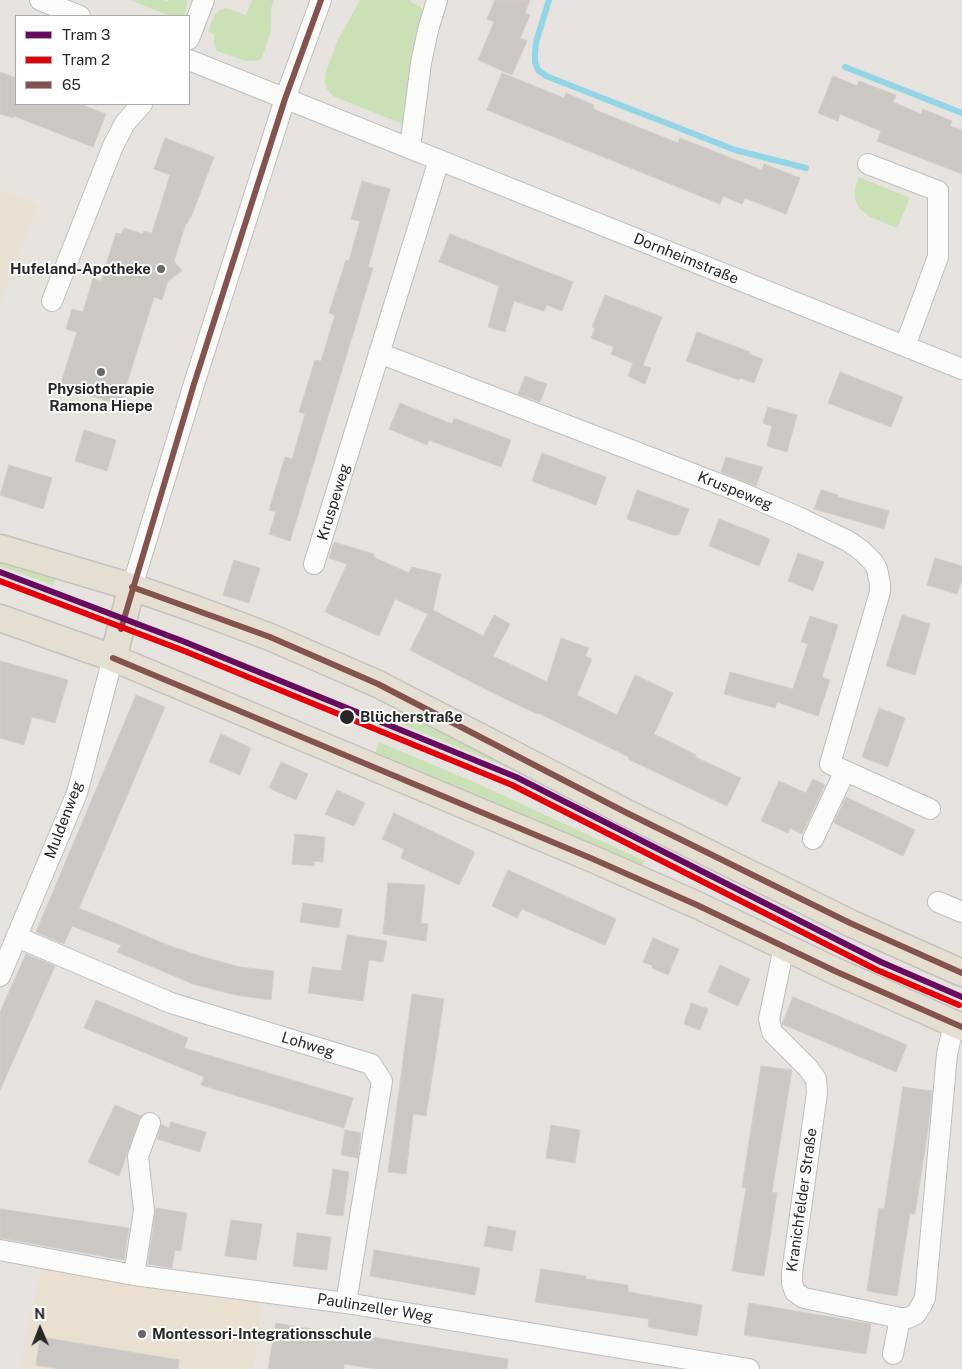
<!DOCTYPE html>
<meta charset="utf-8">
<style>
body{margin:0}
#map{position:relative;width:962px;height:1369px;overflow:hidden;background:#e6e2dd;font-family:"Public Sans",sans-serif}
canvas{display:block}
.legend{position:absolute;left:15px;top:15px;width:175px;height:90px;box-sizing:border-box;background:#fff;border:1px solid #a9a9a9;margin:0;padding:6px 9px;list-style:none;font-size:15px;color:#272727}
.legend li{display:flex;align-items:center;gap:10px;height:25px}
.legend b{width:25px;border:1px solid #a9a9a9}
.north{position:absolute;left:15px;top:1304px;width:50px;height:50px;-webkit-text-stroke:4px #fff;paint-order:stroke;rotate:359deg;font-size:14px;font-weight:700;line-height:20px;text-align:center;color:#272727}
.north::after{content:'';display:block;margin:auto;width:18px;height:22px;background:#272727;clip-path:polygon(50% 0,100% 100%,50% 72%,0 100%)}
</style>
<div id="map">
<canvas width="962" height="1369"></canvas>
<ul class="legend">
<li><b style="height:6px;background:#67095f"></b>Tram 3</li>
<li><b style="height:6px;background:#e3000b"></b>Tram 2</li>
<li><b style="height:6px;background:#85534e"></b>65</li>
</ul>
<div class="north">N</div>
</div>
<script>
const c = document.querySelector('canvas').getContext('2d');
c.lineJoin = 'round';
function fill(path, color) {
  c.fillStyle = color;
  c.fill(path, 'evenodd');
}
function shape(rows) {
  const path = new Path2D();
  for (const r of rows) {
    path.moveTo(r[0], r[1]);
    for (let i = 2; i < r.length; i += 2) path.lineTo(r[i], r[i + 1]);
  }
  return path;
}
function strokePath(path, color, width, dash) {
  c.strokeStyle = color;
  c.lineWidth = width;
  c.lineCap = dash ? 'butt' : 'round';
  c.setLineDash(dash || []);
  c.stroke(path);
}
function drawText(font, color, halo, rows, align = 'center') {
  c.font = font + ' "Public Sans",sans-serif';
  c.lineWidth = 4;
  c.setLineDash([]);
  c.textBaseline = 'middle';
  c.strokeStyle = halo;
  c.fillStyle = color;
  for (const [text, x, y, turn = 0] of rows) {
    c.save();
    c.translate(x, y);
    c.rotate((+turn || 0) * Math.PI / 180);
    c.textAlign = isNaN(turn) ? turn : align;
    if (halo) c.strokeText(text, 0, 0);
    c.fillText(text, 0, 0);
    c.restore();
  }
}
const education = shape([
 [0,190,38,204,0,304],
 [41,1268,262,1300,254,1369,19,1369]
]);
const green = shape([
 [130,0,162,0,168,2,169,0,187,0,187,4,184,16,170,16],
 [252,0,274,0,271,8,271,30,262,58,257,61,246,61,217,51,214,43,214,34,208,31,215,14,220,10,226,8,246,15],
 [360,0,411,0,411,2,428,11,405,125,333,96,327,89,325,82,326,72,337,42],
 [859,177,910,198,897,228,870,217,860,209,855,200,855,187],
 [0,558,57,574,53,585,0,566],
 [395,706,558,788,556,791,518,772,389,719],
 [379,742,472,781,645,861,643,866,375,754]
]);
const stream = shape([
 [549,0,536,42,535,54,535,62,538,70,546,76,735,150,806,168],
 [845,67,962,113]
]);
const building = shape([
 [495,0,530,0,525,13,530,15,520,38,527,41,512,75,478,60,494,22,487,19,495,0],
 [0,72,16,78,16,104,80,104,106,114,93,147,14,116,13,118,0,114,0,72],
 [502,73,564,98,566,93,594,105,593,109,678,143,680,138,762,170,764,164,800,178,786,214,745,198,742,204,723,196,720,204,487,110,502,73],
 [833,76,857,86,859,81,896,95,893,102,921,114,923,109,952,121,950,126,962,130,962,174,877,141,881,131,840,114,838,121,818,113,833,76],
 [165,138,214,157,191,217,190,217,187,224,186,223,174,261,182,271,168,281,162,300,154,297,120,405,60,386,77,332,66,329,72,309,83,312,93,278,101,281,116,233,121,234,124,228,143,234,144,231,152,233,170,175,154,169,165,138],
 [362,181,390,189,368,267,373,268,290,541,269,534,276,512,269,510,285,457,292,459,299,435,305,414,299,412,315,360,321,361,335,315,329,313,346,260,349,261,360,221,351,219,362,181],
 [450,234,573,282,562,311,547,305,544,311,514,301,505,332,488,327,499,286,439,262,450,234],
 [605,295,662,317,643,365,651,368,645,384,628,376,633,363,611,354,614,347,591,338,595,328,592,327,605,295],
 [697,332,750,352,749,354,763,359,754,383,740,378,739,380,686,361,697,332],
 [840,372,903,397,891,427,828,403,840,372],
 [525,376,547,384,540,402,518,394,525,376],
 [400,403,452,424,454,418,511,440,501,467,429,440,427,445,389,429,400,403],
 [768,407,797,415,787,452,767,446,772,426,763,423,768,407],
 [84,430,116,440,107,471,75,461,84,430],
 [542,453,606,477,596,505,532,481,542,453],
 [726,457,763,467,756,486,721,472,726,457],
 [9,465,52,478,43,509,0,495,9,465],
 [637,490,689,509,679,535,673,535,627,519,637,490],
 [821,490,838,495,838,497,889,511,884,529,814,509,821,490],
 [719,519,770,539,759,566,709,546,719,519],
 [334,542,374,554,373,557,409,573,412,567,441,574,433,610,483,636,494,615,510,624,493,656,547,682,561,638,589,648,585,656,592,659,577,695,617,715,635,675,673,693,654,734,696,755,695,757,741,778,727,806,628,759,629,757,538,713,537,714,485,689,410,650,428,614,395,599,379,636,325,612,347,564,329,558,334,542],
 [798,553,824,562,813,591,788,581,798,553],
 [935,558,962,566,962,580,957,594,927,585,935,558],
 [234,560,260,568,249,603,223,595,234,560],
 [902,615,930,624,915,675,886,666,902,615],
 [810,616,838,625,822,677,830,680,818,716,777,702,775,708,724,694,730,672,793,689,808,644,801,642,810,616],
 [0,661,68,680,55,723,32,717,24,745,0,738,0,661],
 [136,695,165,707,79,908,170,946,203,957,240,967,274,971,271,1000,235,995,193,984,117,952,121,945,72,926,64,944,36,932,136,695],
 [879,708,905,718,888,767,862,757,879,708],
 [221,734,251,748,240,775,209,762,221,734],
 [281,762,308,774,296,800,269,788,281,762],
 [813,779,825,785,802,834,790,828,788,833,761,821,779,781,806,793,813,779],
 [337,790,365,803,354,826,325,814,337,790],
 [846,797,915,830,903,856,834,823,846,797],
 [394,813,475,852,459,885,401,858,404,849,382,839,394,813],
 [295,834,325,837,323,862,314,861,314,866,292,864,295,834],
 [508,870,616,919,605,945,522,909,517,918,492,906,508,870],
 [388,883,425,885,421,923,428,924,426,941,383,934,388,883],
 [303,903,342,909,339,928,300,922,303,903],
 [347,935,387,941,383,962,369,960,363,1001,308,993,312,967,341,971,347,935],
 [653,938,679,949,668,975,652,968,653,966,643,962,653,938],
 [26,954,55,966,0,1090,0,1012,26,954],
 [720,965,750,979,738,1006,708,992,720,965],
 [412,994,444,999,426,1116,413,1114,406,1174,388,1172,412,994],
 [793,997,907,1045,896,1072,782,1024,793,997],
 [96,1000,188,1038,184,1048,353,1098,344,1128,201,1085,204,1077,84,1028,96,1000],
 [691,1003,708,1009,700,1030,684,1024,691,1003],
 [761,1066,792,1070,772,1192,777,1193,764,1276,732,1271,746,1188,742,1187,761,1066],
 [903,1087,932,1091,928,1128,915,1214,910,1213,897,1296,867,1291,879,1208,884,1209,903,1087],
 [115,1105,141,1116,119,1176,88,1162,115,1105],
 [171,1122,206,1132,200,1152,157,1139,161,1124,169,1128,171,1122],
 [551,1125,580,1130,575,1163,546,1158,551,1125],
 [345,1130,361,1133,358,1158,341,1155,345,1130],
 [333,1169,349,1172,343,1216,326,1214,333,1169],
 [156,1208,187,1213,181,1251,175,1250,172,1268,148,1264,156,1208],
 [0,1209,129,1228,124,1260,0,1238,0,1209],
 [231,1220,262,1224,256,1260,225,1256,231,1220],
 [488,1226,516,1231,512,1251,484,1246,488,1226],
 [297,1233,331,1237,327,1270,293,1266,297,1233],
 [374,1250,480,1268,475,1295,370,1276,374,1250],
 [541,1269,586,1276,586,1279,628,1285,628,1292,702,1305,697,1336,648,1327,649,1319,535,1302,541,1269],
 [749,1303,871,1324,866,1354,744,1335,749,1303],
 [276,1323,347,1335,347,1333,508,1359,507,1369,376,1369,344,1364,344,1369,268,1369,276,1323],
 [40,1337,179,1360,178,1369,60,1369,36,1365,40,1337]
]);
const minor = shape([
 [40,0,80,16],
 [189,39,204,0],
 [189,60,962,369],
 [410,148,421,63,428,30,437,0],
 [868,164,938,191,938,257,905,346],
 [52,301,113,146,125,123,142,104],
 [379,353,740,492,798,517,848,541,862,551,873,562,877,569,880,584,880,592,830,764,930,809],
 [314,564,439,160],
 [132,587,194,384,285,99,321,0],
 [813,839,845,771],
 [938,902,962,912],
 [17,937,171,1003,371,1064,382,1081,346,1303],
 [784,947,769,1019,772,1032,808,1068,816,1079,817,1093,792,1273,792,1283,795,1292,804,1298,900,1318,908,1318,916,1314,921,1306,925,1298,947,1054,954,1024],
 [0,976,77,793,113,658],
 [0,1250,134,1275,346,1303,749,1369],
 [134,1275,144,1211,138,1156,150,1123],
 [893,1354,900,1318]
]);
const major = shape([
 [0,548,132,587,198,610,270,637,378,684,625,812,850,923,962,973],
 [0,618,113,658,593,859,697,905,837,972,962,1027],
 [113,658,132,587]
]);
const bus1 = shape([
 [132,587,270,637,378,684,625,812,850,923,962,973],
 [121,629,194,384,285,99,321,0],
 [113,658,593,859,697,905,837,972,962,1027]
]);
const tram1 = shape([
 [0,572,185,642,516,777,881,962,962,997]
]);
const tram2 = shape([
 [0,581,182,650,512,785,877,970,959,1005]
]);
const markers = [
 [161,269,5,"#6a6867"],
 [101,372,5,"#6a6867"],
 [347,717,8,"#272727"],
 [142,1334,5,"#6a6867"]
];
const streetNames = [
 ["Dornheimstraße",686,259,22],
 ["Kruspeweg",735,491,22],
 ["Kruspeweg",334,502,-73],
 ["Muldenweg",64,820,-69],
 ["Lohweg",308,1045,17],
 ["Kranichfelder Straße",802,1200,-82],
 ["Paulinzeller Weg",375,1308,9]
];
const poiNames = [
 ["Hufeland-Apotheke",151,269],
 ["Physiotherapie",101,389,"center"],
 ["Ramona Hiepe",101,406,"center"],
 ["Montessori-Integrationsschule",152,1334,"left"]
];
const stopNames = [
 ["Blücherstraße",360,717]
];
fill(education, '#e9e0d1');
fill(green, '#cae1b6');
strokePath(stream, '#91d5e7', 6);
fill(building, '#cbc8c4');
strokePath(building, '#d1cec9', 1);
strokePath(minor, '#bfbebe', 22);
strokePath(major, '#c3c1c0', 29);
strokePath(minor, '#fbfbfa', 20);
strokePath(major, '#e5dfd2', 26);
strokePath(bus1, '#85534e', 6);
strokePath(tram1, '#67095f', 6);
strokePath(tram2, '#e3000b', 6);
for (const [x, y, r, color] of markers) {
  const dot = new Path2D();
  dot.arc(x, y, r, 0, 2 * Math.PI);
  c.fillStyle = color;
  c.fill(dot);
  strokePath(dot, '#fff', 2);
}
drawText('15px', '#272727', '#fff', streetNames);
drawText('bold 15px', '#272727', '#fff', poiNames, 'right');
drawText('bold 15px', '#272727', '#fff', stopNames, 'left');
</script>
